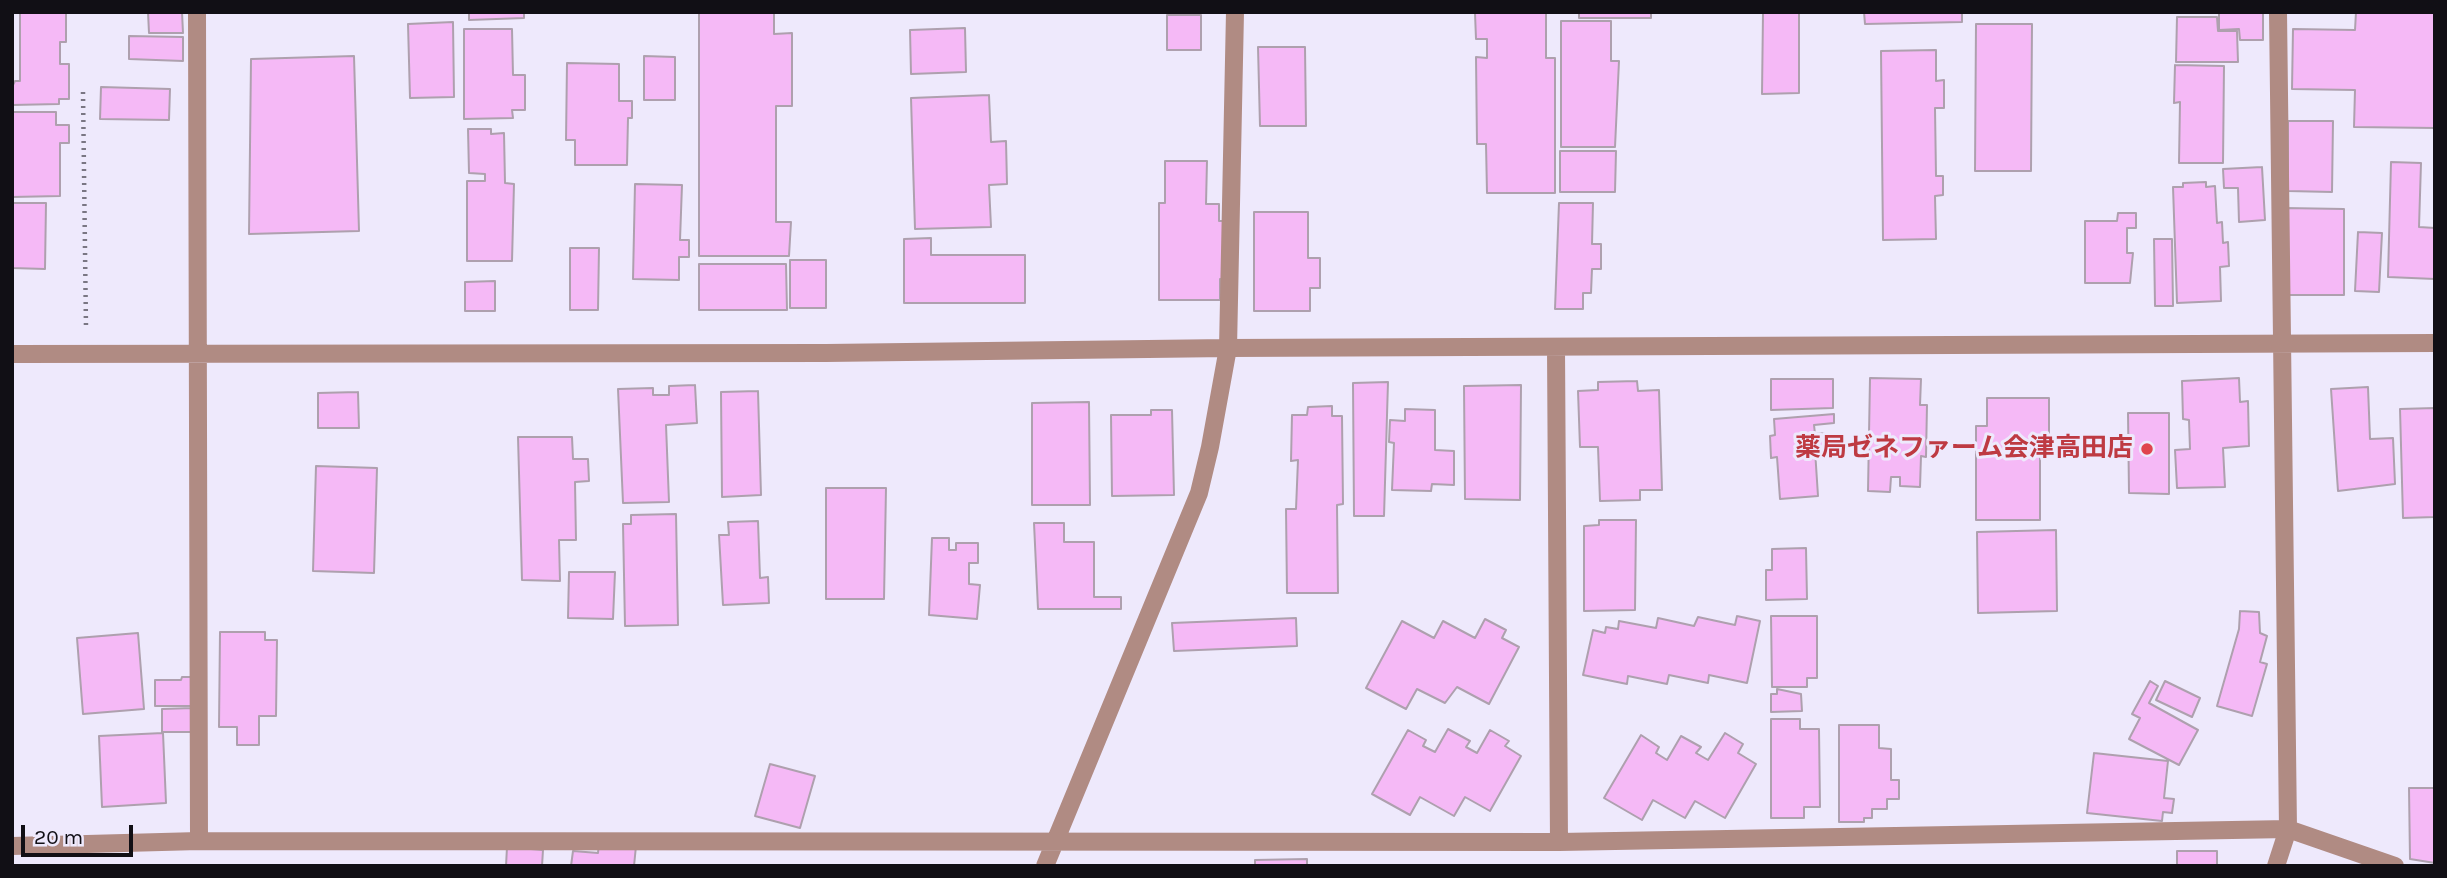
<!DOCTYPE html>
<meta charset="utf-8">
<style>
body{margin:0}
#map{position:relative;width:2447px;height:878px;overflow:hidden;background:#eee9fc;font-family:Karla,sans-serif}
canvas{display:block}
.frame{position:absolute;inset:0;border:14px solid #110f15;pointer-events:none}
.scale{position:absolute;left:21px;top:825px;width:112px;height:32px;box-sizing:border-box;border:4px solid #110f15;border-top:0;padding-left:9px;font-size:21px;line-height:24px;white-space:nowrap;color:#110f15;-webkit-text-stroke:5px #eee9fc;paint-order:stroke}
</style>
<div id="map">
<canvas width="2447" height="878"></canvas>
<div class="frame"></div>
<div class="scale">20 m</div>
</div>
<script>
const c = document.querySelector('canvas').getContext('2d');
c.lineJoin = 'round';
function fill(path, color) {
  c.fillStyle = color;
  c.fill(path, 'evenodd');
}
function shape(rows) {
  const path = new Path2D();
  for (const r of rows) {
    path.moveTo(r[0], r[1]);
    for (let i = 2; i < r.length; i += 2) path.lineTo(r[i], r[i + 1]);
  }
  return path;
}
function strokePath(path, color, width, dash) {
  c.strokeStyle = color;
  c.lineWidth = width;
  c.lineCap = dash ? 'butt' : 'round';
  c.setLineDash(dash || []);
  c.stroke(path);
}
function drawText(font, color, halo, rows, align = 'center') {
  c.font = font + ' Karla,"Noto Sans JP",sans-serif';
  c.lineWidth = 6;
  c.setLineDash([]);
  c.textBaseline = 'middle';
  c.strokeStyle = halo;
  c.fillStyle = color;
  for (const [text, x, y, turn = 0] of rows) {
    c.save();
    c.translate(x, y);
    c.rotate((+turn || 0) * Math.PI / 180);
    c.textAlign = isNaN(turn) ? turn : align;
    if (halo) c.strokeText(text, 0, 0);
    c.fillText(text, 0, 0);
    c.restore();
  }
}
const building = shape([
 [20,12,66,12,66,42,60,42,60,64,69,64,69,99,59,99,59,104,12,105,12,87,15,81,20,81,20,12],
 [148,12,182,12,183,33,149,33,148,12],
 [469,12,524,12,524,18,469,20,469,12],
 [699,12,774,12,774,34,792,33,792,106,776,106,776,222,791,222,789,256,699,256,699,12],
 [1546,12,1546,58,1555,58,1555,193,1487,193,1486,144,1477,144,1476,57,1487,58,1487,39,1476,39,1475,13,1546,12],
 [1579,12,1651,12,1651,18,1579,18,1579,12],
 [1864,12,1962,12,1962,22,1865,24,1864,12],
 [2356,12,2435,12,2435,128,2354,127,2355,90,2292,89,2293,29,2355,30,2356,12],
 [1763,13,1799,13,1799,93,1762,94,1763,13],
 [2219,13,2263,13,2263,40,2240,40,2239,29,2219,30,2219,13],
 [1167,15,1201,15,1201,50,1167,50,1167,15],
 [2177,17,2217,17,2218,31,2237,31,2238,62,2176,62,2177,17],
 [1561,21,1611,21,1611,61,1619,61,1615,147,1561,147,1561,21],
 [453,22,454,97,410,98,408,24,453,22],
 [1976,24,2032,24,2031,171,1975,171,1976,24],
 [965,28,966,72,911,74,910,30,965,28],
 [464,29,512,29,513,75,525,75,525,110,512,110,513,118,464,119,464,29],
 [129,36,183,37,183,61,129,59,129,36],
 [1258,47,1305,47,1306,126,1260,126,1258,47],
 [1936,50,1936,81,1944,80,1944,108,1935,108,1936,176,1943,176,1943,195,1935,196,1936,239,1883,240,1881,51,1936,50],
 [354,56,359,231,249,234,251,59,354,56],
 [644,56,675,57,675,100,644,100,644,56],
 [567,63,619,64,619,101,632,101,632,118,628,118,627,165,575,165,575,140,566,140,567,63],
 [2175,65,2224,66,2223,163,2179,163,2180,102,2174,103,2175,65],
 [101,87,170,89,169,120,100,119,101,87],
 [989,95,991,142,1006,141,1007,184,989,185,991,227,915,229,911,98,989,95],
 [12,112,56,112,56,125,69,125,69,143,60,143,60,196,12,197,12,112],
 [2288,121,2333,121,2332,192,2288,191,2288,121],
 [468,129,491,129,491,134,504,133,505,183,514,184,512,261,467,261,467,181,485,181,485,174,469,173,468,129],
 [1560,151,1616,151,1615,192,1560,192,1560,151],
 [1165,161,1207,161,1206,204,1219,204,1219,221,1224,221,1224,279,1220,279,1220,300,1159,300,1159,203,1165,203,1165,161],
 [2391,162,2421,163,2419,227,2435,228,2435,279,2388,277,2391,162],
 [2262,167,2265,220,2239,222,2238,188,2224,188,2223,169,2262,167],
 [2206,182,2206,187,2215,186,2217,223,2222,222,2223,243,2228,242,2229,266,2220,267,2221,301,2177,303,2173,187,2183,187,2183,183,2206,182],
 [635,184,682,185,680,240,689,240,689,257,679,257,679,280,633,279,635,184],
 [12,203,46,203,45,269,12,268,12,203],
 [1559,203,1593,203,1592,244,1601,244,1601,269,1592,269,1591,293,1583,293,1583,309,1555,309,1559,203],
 [2285,208,2344,209,2344,295,2284,295,2285,208],
 [1254,212,1308,212,1308,258,1320,258,1320,288,1310,288,1310,311,1254,311,1254,212],
 [2118,213,2136,213,2136,228,2127,228,2127,253,2133,253,2130,283,2085,283,2085,221,2117,221,2118,213],
 [2358,232,2382,233,2379,292,2355,291,2358,232],
 [931,238,931,255,1025,255,1025,303,904,303,904,239,931,238],
 [2154,239,2172,239,2173,306,2155,306,2154,239],
 [570,248,599,248,598,310,570,310,570,248],
 [790,260,826,260,826,308,790,308,790,260],
 [699,264,786,264,787,310,699,310,699,264],
 [495,281,495,311,465,311,465,282,495,281],
 [1870,378,1921,379,1920,405,1927,405,1926,457,1921,456,1920,487,1900,486,1900,477,1891,477,1890,492,1868,491,1870,378],
 [2239,378,2240,402,2248,401,2249,446,2223,448,2225,487,2177,488,2175,450,2190,449,2189,420,2183,419,2182,381,2239,378],
 [1771,379,1833,379,1833,408,1771,410,1771,379],
 [1637,381,1638,391,1659,390,1662,490,1640,490,1640,500,1600,501,1598,447,1580,447,1578,391,1598,390,1598,382,1637,381],
 [1388,382,1384,516,1354,516,1353,383,1388,382],
 [695,385,697,423,666,425,669,502,623,503,618,389,653,388,653,395,669,395,669,386,695,385],
 [1521,385,1520,500,1465,499,1464,386,1521,385],
 [2368,387,2370,439,2393,438,2395,484,2338,491,2331,389,2368,387],
 [758,391,761,495,722,497,721,392,758,391],
 [358,392,359,428,318,428,318,393,358,392],
 [1987,398,2049,398,2049,452,2040,452,2040,520,1976,520,1976,426,1987,426,1987,398],
 [1089,402,1090,505,1032,505,1032,403,1089,402],
 [1332,406,1332,416,1342,416,1343,504,1337,505,1338,593,1287,593,1286,509,1296,509,1298,460,1291,461,1292,415,1307,415,1308,407,1332,406],
 [2435,408,2435,517,2403,518,2400,409,2435,408],
 [1405,409,1435,410,1435,450,1454,451,1454,485,1432,484,1431,491,1392,490,1394,443,1389,442,1390,420,1405,421,1405,409],
 [1151,410,1172,410,1174,495,1112,496,1111,415,1151,415,1151,410],
 [2128,413,2169,413,2169,494,2129,493,2128,413],
 [1834,414,1834,423,1814,425,1815,434,1827,433,1828,449,1815,450,1818,496,1780,499,1777,457,1771,458,1770,436,1775,435,1774,419,1834,414],
 [518,437,572,437,573,459,588,459,589,481,575,482,576,540,559,540,560,581,522,580,518,437],
 [316,466,377,468,374,573,313,571,316,466],
 [826,488,886,488,884,599,826,599,826,488],
 [676,514,678,625,625,626,623,524,631,524,631,515,676,514],
 [1599,520,1636,520,1635,610,1584,611,1584,526,1599,525,1599,520],
 [758,521,760,578,768,577,769,603,723,605,719,535,729,535,728,522,758,521],
 [1034,523,1064,523,1064,542,1094,542,1094,597,1121,597,1121,609,1038,609,1034,523],
 [2056,530,2057,611,1978,613,1977,532,2056,530],
 [932,538,949,538,949,550,956,550,956,543,978,543,978,563,969,563,969,584,980,585,977,619,929,615,932,538],
 [1806,548,1807,599,1766,600,1766,570,1772,570,1772,549,1806,548],
 [569,572,615,572,613,619,568,618,569,572],
 [2240,611,2259,612,2260,633,2267,636,2260,662,2267,664,2252,716,2217,706,2239,629,2240,611],
 [1737,616,1760,621,1747,683,1709,675,1708,683,1669,675,1667,684,1628,676,1627,684,1583,675,1593,630,1605,633,1606,627,1618,629,1619,621,1656,628,1658,618,1694,626,1698,617,1735,625,1737,616],
 [1771,616,1817,616,1817,678,1807,678,1807,687,1772,687,1771,616],
 [1296,618,1297,646,1174,651,1172,623,1296,618],
 [1485,619,1506,630,1502,638,1519,647,1489,704,1457,687,1445,703,1417,689,1406,709,1366,688,1402,621,1434,638,1443,621,1475,638,1485,619],
 [220,632,265,632,265,640,277,640,276,716,259,716,259,745,237,745,237,727,219,727,220,632],
 [138,633,144,709,83,714,77,638,138,633],
 [182,677,194,677,195,706,155,706,155,680,181,680,182,677],
 [2150,681,2158,686,2149,703,2198,730,2179,765,2129,739,2140,718,2132,714,2150,681],
 [2165,681,2200,698,2192,717,2156,700,2165,681],
 [1777,689,1801,694,1802,711,1771,712,1771,694,1777,694,1777,689],
 [193,708,194,732,162,732,162,709,193,708],
 [1771,719,1800,719,1800,729,1819,729,1820,807,1804,807,1804,818,1771,818,1771,719],
 [1839,725,1879,725,1879,748,1891,749,1891,780,1899,780,1899,799,1887,799,1887,809,1872,809,1872,818,1864,818,1864,822,1839,822,1839,725],
 [1448,729,1470,741,1466,747,1477,753,1490,730,1509,741,1505,746,1521,756,1490,811,1465,797,1454,816,1420,797,1410,815,1372,794,1408,730,1426,740,1423,746,1435,752,1448,729],
 [163,733,166,803,102,807,99,736,163,733],
 [1725,733,1743,744,1738,753,1756,764,1725,818,1695,801,1685,818,1653,800,1642,820,1604,798,1641,735,1659,747,1656,753,1667,760,1681,736,1701,747,1696,753,1708,760,1725,733],
 [2094,753,2168,761,2164,798,2174,799,2172,813,2163,812,2162,821,2087,813,2094,753],
 [770,764,815,776,800,828,755,816,770,764],
 [2409,788,2435,788,2435,863,2410,859,2409,788],
 [599,843,636,846,634,866,571,866,573,851,598,853,599,843],
 [507,847,543,850,542,866,506,866,507,847],
 [2177,851,2217,851,2217,866,2177,866,2177,851],
 [1307,859,1307,866,1255,866,1255,860,1307,859]
]);
const path = shape([
 [83,92,86,328]
]);
const minor = shape([
 [197,12,199,841],
 [1556,348,1559,842],
 [12,354,826,353,1228,348,2435,343],
 [12,846,199,841,1559,842,2288,829,2395,866],
 [1045,866,1199,493,1210,447,1228,348,1235,12],
 [2276,866,2288,829,2278,12]
]);
const markers = [
 [2147,449,7,"#e0444e"]
];
const healthNames = [
 ["薬局ゼネファーム会津高田店",2133,449]
];
fill(building, '#f5b9f6');
strokePath(building, '#aea0ae', 2);
strokePath(path, '#7a7683', 4.5, [2, 5]);
strokePath(minor, '#b08b83', 18);
for (const [x, y, r, color] of markers) {
  const dot = new Path2D();
  dot.arc(x, y, r, 0, 2 * Math.PI);
  c.fillStyle = color;
  c.fill(dot);
  strokePath(dot, '#eee9fc', 2.5);
}
drawText('bold 26px', '#be3a42', '#eee9fc', healthNames, 'right');
</script>
